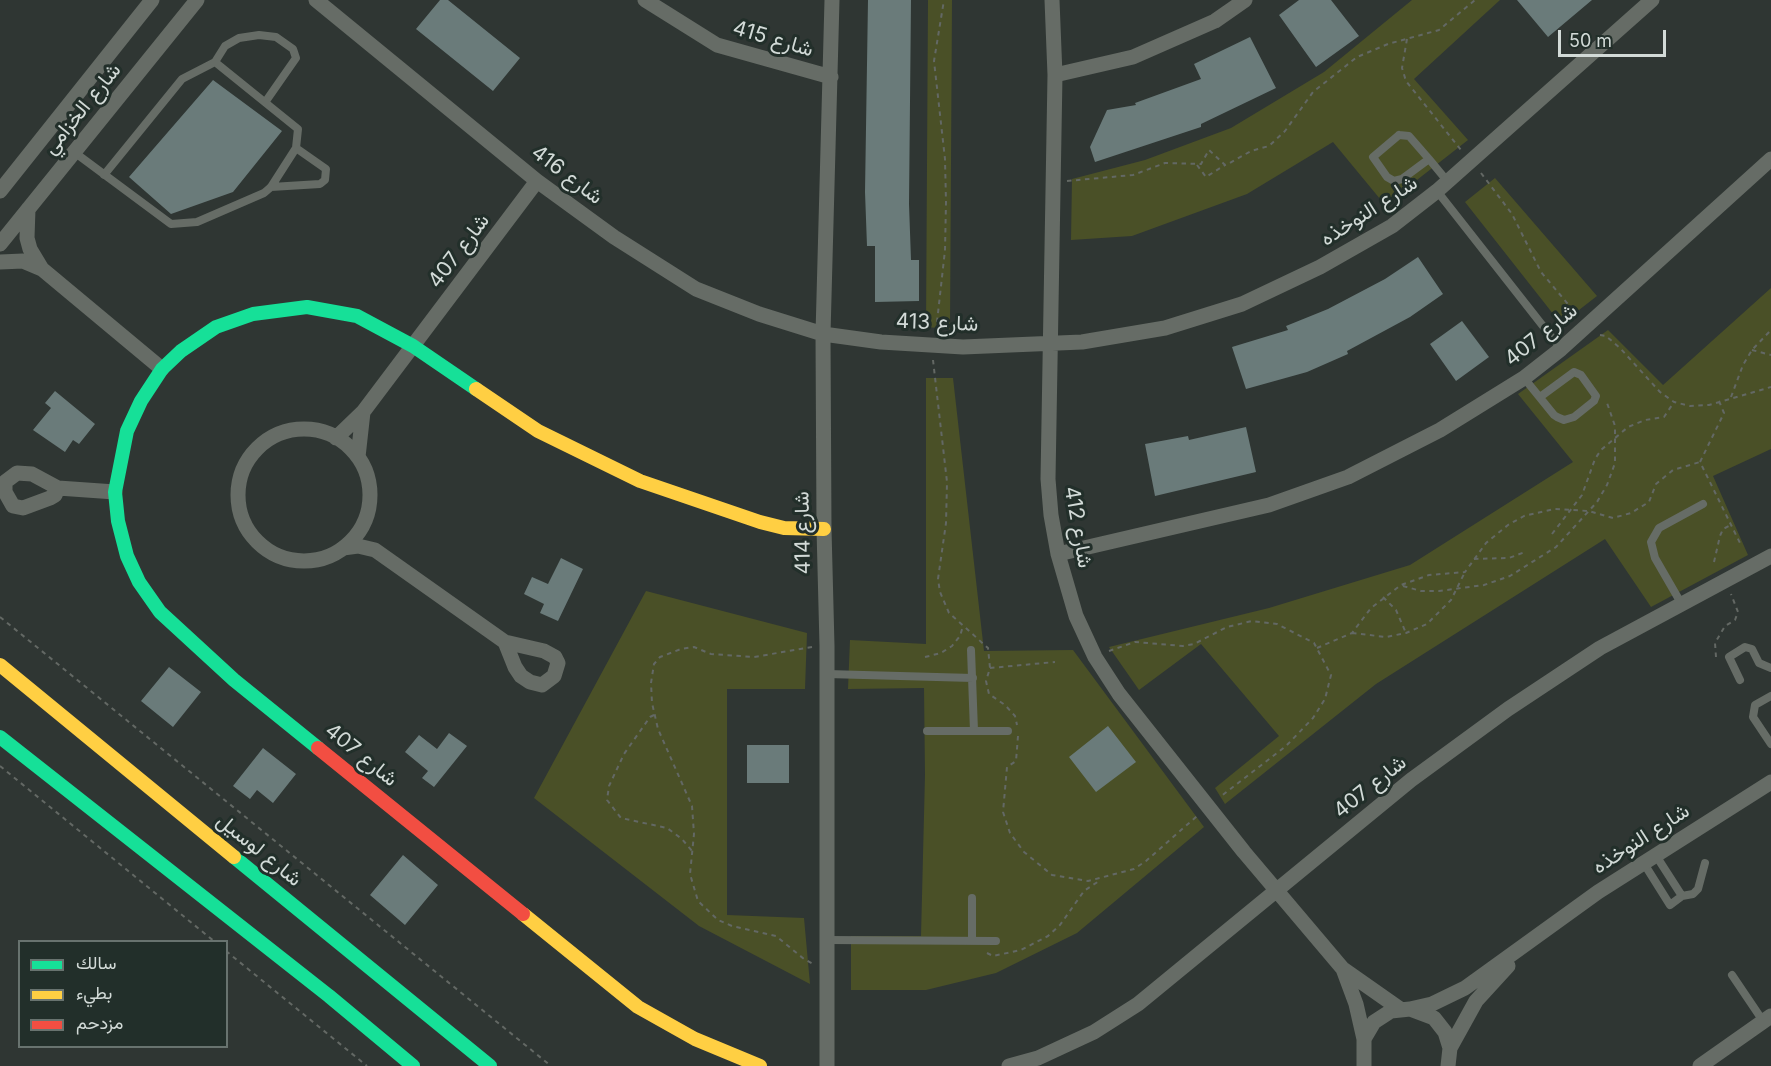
<!DOCTYPE html>
<meta charset="utf-8">
<style>
body{margin:0}
#map{position:relative;width:1771px;height:1066px;overflow:hidden;background:#2f3633;font-family:Inter,Vazirmatn,sans-serif}
canvas{display:block}
.legend{position:absolute;left:18px;top:940px;width:210px;height:108px;box-sizing:border-box;background:#222f2a;border:2px solid #68736f;margin:0;padding:8px 10px;list-style:none;font-size:18px;color:#d2dad7}
.legend li{display:flex;align-items:center;gap:12px;height:30px}
.legend b{width:30px;border:2px solid #68736f}
.scale{position:absolute;left:1558px;top:30px;width:108px;height:27px;box-sizing:border-box;border:3px solid #d2dad7;border-top:0;padding-left:8px;font-size:18px;line-height:21px;white-space:nowrap;color:#d2dad7;-webkit-text-stroke:4px #222f2a;paint-order:stroke}
</style>
<div id="map">
<canvas width="1771" height="1066"></canvas>
<ul class="legend">
<li><b style="height:8px;background:#16e098"></b>سالك</li>
<li><b style="height:8px;background:#ffcf43"></b>بطيء</li>
<li><b style="height:8px;background:#f24e42"></b>مزدحم</li>
</ul>
<div class="scale">50 m</div>
</div>
<script>
const c = document.querySelector('canvas').getContext('2d');
c.lineJoin = 'round';
function fill(path, color) {
  c.fillStyle = color;
  c.fill(path, 'evenodd');
}
function shape(rows) {
  const path = new Path2D();
  for (const r of rows) {
    if (r.length === 3) {
      path.moveTo(r[0] + r[2], r[1]);
      path.arc(r[0], r[1], r[2], 0, 2 * Math.PI);
      continue;
    }
    path.moveTo(r[0], r[1]);
    for (let i = 2; i < r.length; i += 2) path.lineTo(r[i], r[i + 1]);
  }
  return path;
}
function strokePath(path, color, width, dash) {
  c.strokeStyle = color;
  c.lineWidth = width;
  c.lineCap = dash ? 'butt' : 'round';
  c.setLineDash(dash || []);
  c.stroke(path);
}
function drawText(font, color, halo, rows, align = 'center') {
  c.font = font + ' Inter,Vazirmatn,sans-serif';
  c.lineWidth = 6;
  c.setLineDash([]);
  c.textBaseline = 'middle';
  c.strokeStyle = halo;
  c.fillStyle = color;
  for (const [text, x, y, turn = 0] of rows) {
    c.save();
    c.translate(x, y);
    c.rotate((+turn || 0) * Math.PI / 180);
    c.textAlign = isNaN(turn) ? turn : align;
    if (halo) c.strokeText(text, 0, 0);
    c.fillText(text, 0, 0);
    c.restore();
  }
}
const green = shape([
 [928,0,952,0,950,329,926,327],
 [1412,0,1500,0,1414,79,1468,140,1385,205,1333,142,1247,194,1132,236,1071,240,1072,179,1145,160,1231,128,1324,72],
 [1495,178,1597,296,1561,324,1465,202],
 [1771,288,1771,449,1713,476,1748,555,1651,607,1605,539,1376,684,1225,804,1215,788,1279,736,1201,644,1139,690,1109,647,1269,608,1410,565,1573,462,1518,394,1608,330,1663,385],
 [926,378,953,378,984,651,1073,650,1204,827,1077,933,996,973,926,990,851,990,851,936,921,936,925,775,924,688,848,689,850,640,926,644],
 [646,591,807,633,805,689,727,689,727,915,804,918,810,984,699,926,534,798]
]);
const building = shape([
 [440,0,448,0,520,58,493,91,416,29],
 [868,0,911,0,909,204,911,260,919,260,919,301,875,302,875,246,867,246,865,192],
 [1299,0,1331,0,1359,36,1316,67,1279,15],
 [1517,0,1592,0,1548,37],
 [1250,37,1276,88,1201,124,1201,127,1095,162,1090,147,1107,110,1136,105,1135,103,1201,79,1194,64],
 [213,80,282,131,233,192,171,214,129,177],
 [1418,257,1443,294,1410,317,1347,351,1348,354,1307,372,1246,389,1232,347,1288,330,1286,326,1328,309,1385,279],
 [1462,321,1489,357,1456,381,1430,344],
 [55,391,95,424,79,444,73,440,65,452,33,430,51,408,45,403],
 [1246,427,1256,472,1155,496,1145,444,1188,436,1189,440],
 [561,558,583,569,558,621,540,613,544,604,524,594,532,577,548,584],
 [169,667,201,692,173,727,141,701],
 [1108,726,1136,762,1096,792,1069,757],
 [449,733,467,746,434,787,422,778,428,771,405,752,419,735,437,749],
 [747,745,789,745,789,783,747,783],
 [263,748,296,774,273,803,257,790,250,799,233,786],
 [403,855,438,885,405,925,370,895]
]);
const path = shape([
 [1407,39,1402,68,1406,81,1461,150],
 [1197,165,1206,177,1225,165],
 [1481,173,1512,214,1541,272,1578,316],
 [1067,181,1133,175,1165,163,1201,164,1209,150,1225,165,1228,164,1251,151,1269,146,1285,131,1313,92,1357,57,1388,44,1439,30,1475,0],
 [936,331,945,250,946,202,945,159,934,61,944,0],
 [1600,335,1606,336,1620,348,1660,392,1674,402,1690,406,1709,405,1771,387],
 [1752,350,1771,355],
 [933,360,947,482,946,523,938,579,940,592,949,613,988,648,990,668,986,681,989,694,1005,705,1015,716,1017,725],
 [1731,397,1743,365,1752,350,1771,330],
 [1719,401,1724,413,1700,462,1740,543],
 [1552,534,1582,495,1595,459,1601,450,1628,427,1645,420,1664,417,1674,402],
 [1474,559,1509,558,1525,552],
 [1714,562,1720,536,1723,529,1731,525],
 [1403,586,1421,591,1439,591,1484,585,1510,576,1556,547,1597,502,1607,485,1615,463,1615,426,1606,400],
 [1383,597,1396,610,1406,633],
 [0,617,551,1066],
 [1352,633,1386,637,1406,633,1427,624,1451,600,1465,572],
 [812,647,754,657,711,654,694,647,681,649,660,657,654,664,651,683,652,703,658,729,692,806,694,834,690,874,698,901,718,920,732,926,776,936,804,959,813,964],
 [1317,648,1352,633,1371,608,1401,585,1429,575,1465,572,1486,543,1508,525,1524,516,1554,509,1589,511,1613,518,1631,513,1649,502,1656,484,1673,470,1700,462],
 [1109,651,1135,642,1183,646,1194,644,1227,627,1252,621,1277,624,1314,643,1331,675,1325,699,1313,718,1286,746,1220,797],
 [925,657,941,653,952,646,960,636,963,626],
 [1716,657,1715,643,1725,626,1735,620,1738,612,1731,594],
 [990,668,1055,662],
 [654,715,650,717,624,754,609,786,607,800,621,818,667,828,682,839,692,851],
 [1018,736,1016,761,1007,767,1003,812,1010,833,1024,852,1052,875,1088,881,1134,869,1146,861,1197,816],
 [0,766,215,942],
 [226,951,367,1066],
 [987,953,993,956,1021,950,1048,936,1060,925,1084,891,1099,881]
]);
const lane = shape([
 [1399,135,1409,136,1429,159,1402,179,1394,181,1387,177,1373,157,1399,135],
 [74,152,171,224,197,222,264,193,271,187,296,148,298,129,215,62],
 [1429,159,1448,182],
 [104,175,182,79,215,62,225,46,239,38,259,35,276,37,293,49,296,58,266,101],
 [271,187,320,184,325,180,326,169,296,148],
 [1437,191,1561,349],
 [1524,378,1554,415,1557,417,1564,420,1574,417,1594,401,1596,396,1581,375,1574,372,1540,397],
 [1681,603,1655,558,1651,542,1659,528,1703,504],
 [971,650,974,731],
 [827,674,973,678],
 [1740,680,1729,657,1745,647,1752,649,1759,663,1771,668],
 [1771,696,1755,705,1753,717,1771,744],
 [927,731,1008,731],
 [1655,854,1682,896,1693,894,1698,889,1705,863],
 [1643,862,1670,905,1682,896],
 [827,940,996,941],
 [972,941,972,898],
 [1732,975,1763,1021]
]);
const street = shape([
 [316,0,537,181,614,237,696,289,759,314,823,334,881,342,963,347,1082,342,1165,328,1242,304,1320,267,1392,226,1437,191,1652,0],
 [645,0,717,45,831,77],
 [1052,0,1055,75,1048,479,1051,515,1058,554,1076,616,1095,657,1119,694,1244,852,1343,969,1400,1009],
 [1055,75,1133,57,1215,21,1245,0],
 [0,191,152,0],
 [28,209,27,238,30,249,42,269],
 [0,244,197,0],
 [0,262,23,261,42,269,162,369],
 [304,495,66],
 [336,438,363,412,537,181],
 [358,457,363,412],
 [58,488,55,495,50,498,23,508,13,506,5,492,5,482,17,473,32,474,58,488,115,492],
 [343,548,358,546,375,550,505,642,515,667,521,676,530,682,542,685,554,676,558,663,555,657,544,651,505,642],
 [1058,554,1269,505,1348,477,1440,430,1524,378,1561,349,1771,159],
 [1343,969,1356,1004,1364,1039],
 [1410,1009,1432,1004,1465,988,1598,892,1771,782],
 [1450,1048,1476,1001,1508,966],
 [827,1066,827,646,824,529,823,334,832,0],
 [1009,1066,1038,1058,1094,1032,1138,1004,1411,780,1508,709,1600,648,1771,556],
 [1364,1066,1364,1039,1374,1022,1391,1011,1410,1009,1434,1018,1445,1032,1450,1048,1448,1066],
 [1700,1066,1771,1016]
]);
const fast = shape([
 [0,737,329,996,413,1066],
 [318,748,234,680,160,612,139,582,127,556,118,521,115,492,127,431,141,401,162,369,181,351,216,327,253,314,307,307,357,316,413,346,476,389],
 [234,857,490,1066]
]);
const slow = shape([
 [476,389,538,431,640,481,760,522,784,528,824,529],
 [0,665,234,857],
 [523,914,638,1007,695,1039,760,1066]
]);
const jam = shape([
 [318,748,523,914]
]);
const streetNames = [
 ["شارع 415",773,39,16],
 ["شارع الخزامي",82,109,-51],
 ["شارع 416",567,175,37],
 ["شارع النوخذه",1369,211,-33],
 ["شارع 407",459,251,-53],
 ["شارع 413",937,323,2],
 ["شارع 407",1541,335,-39],
 ["شارع 412",1078,527,80],
 ["شارع 414",803,533,-91],
 ["شارع 407",361,755,39],
 ["شارع 407",1370,787,-39],
 ["شارع النوخذه",1641,839,-33],
 ["شارع لوسيل",259,850,39]
];
fill(green, '#4a5027');
fill(building, '#6a7b7a');
strokePath(path, '#636864', 2, [4.5, 4.5]);
strokePath(lane, '#666c66', 8);
strokePath(street, '#666c66', 15);
strokePath(fast, '#16e098', 14);
strokePath(slow, '#ffcf43', 14);
strokePath(jam, '#f24e42', 14);
drawText('21px', '#d2dad7', '#222f2a', streetNames);
</script>
